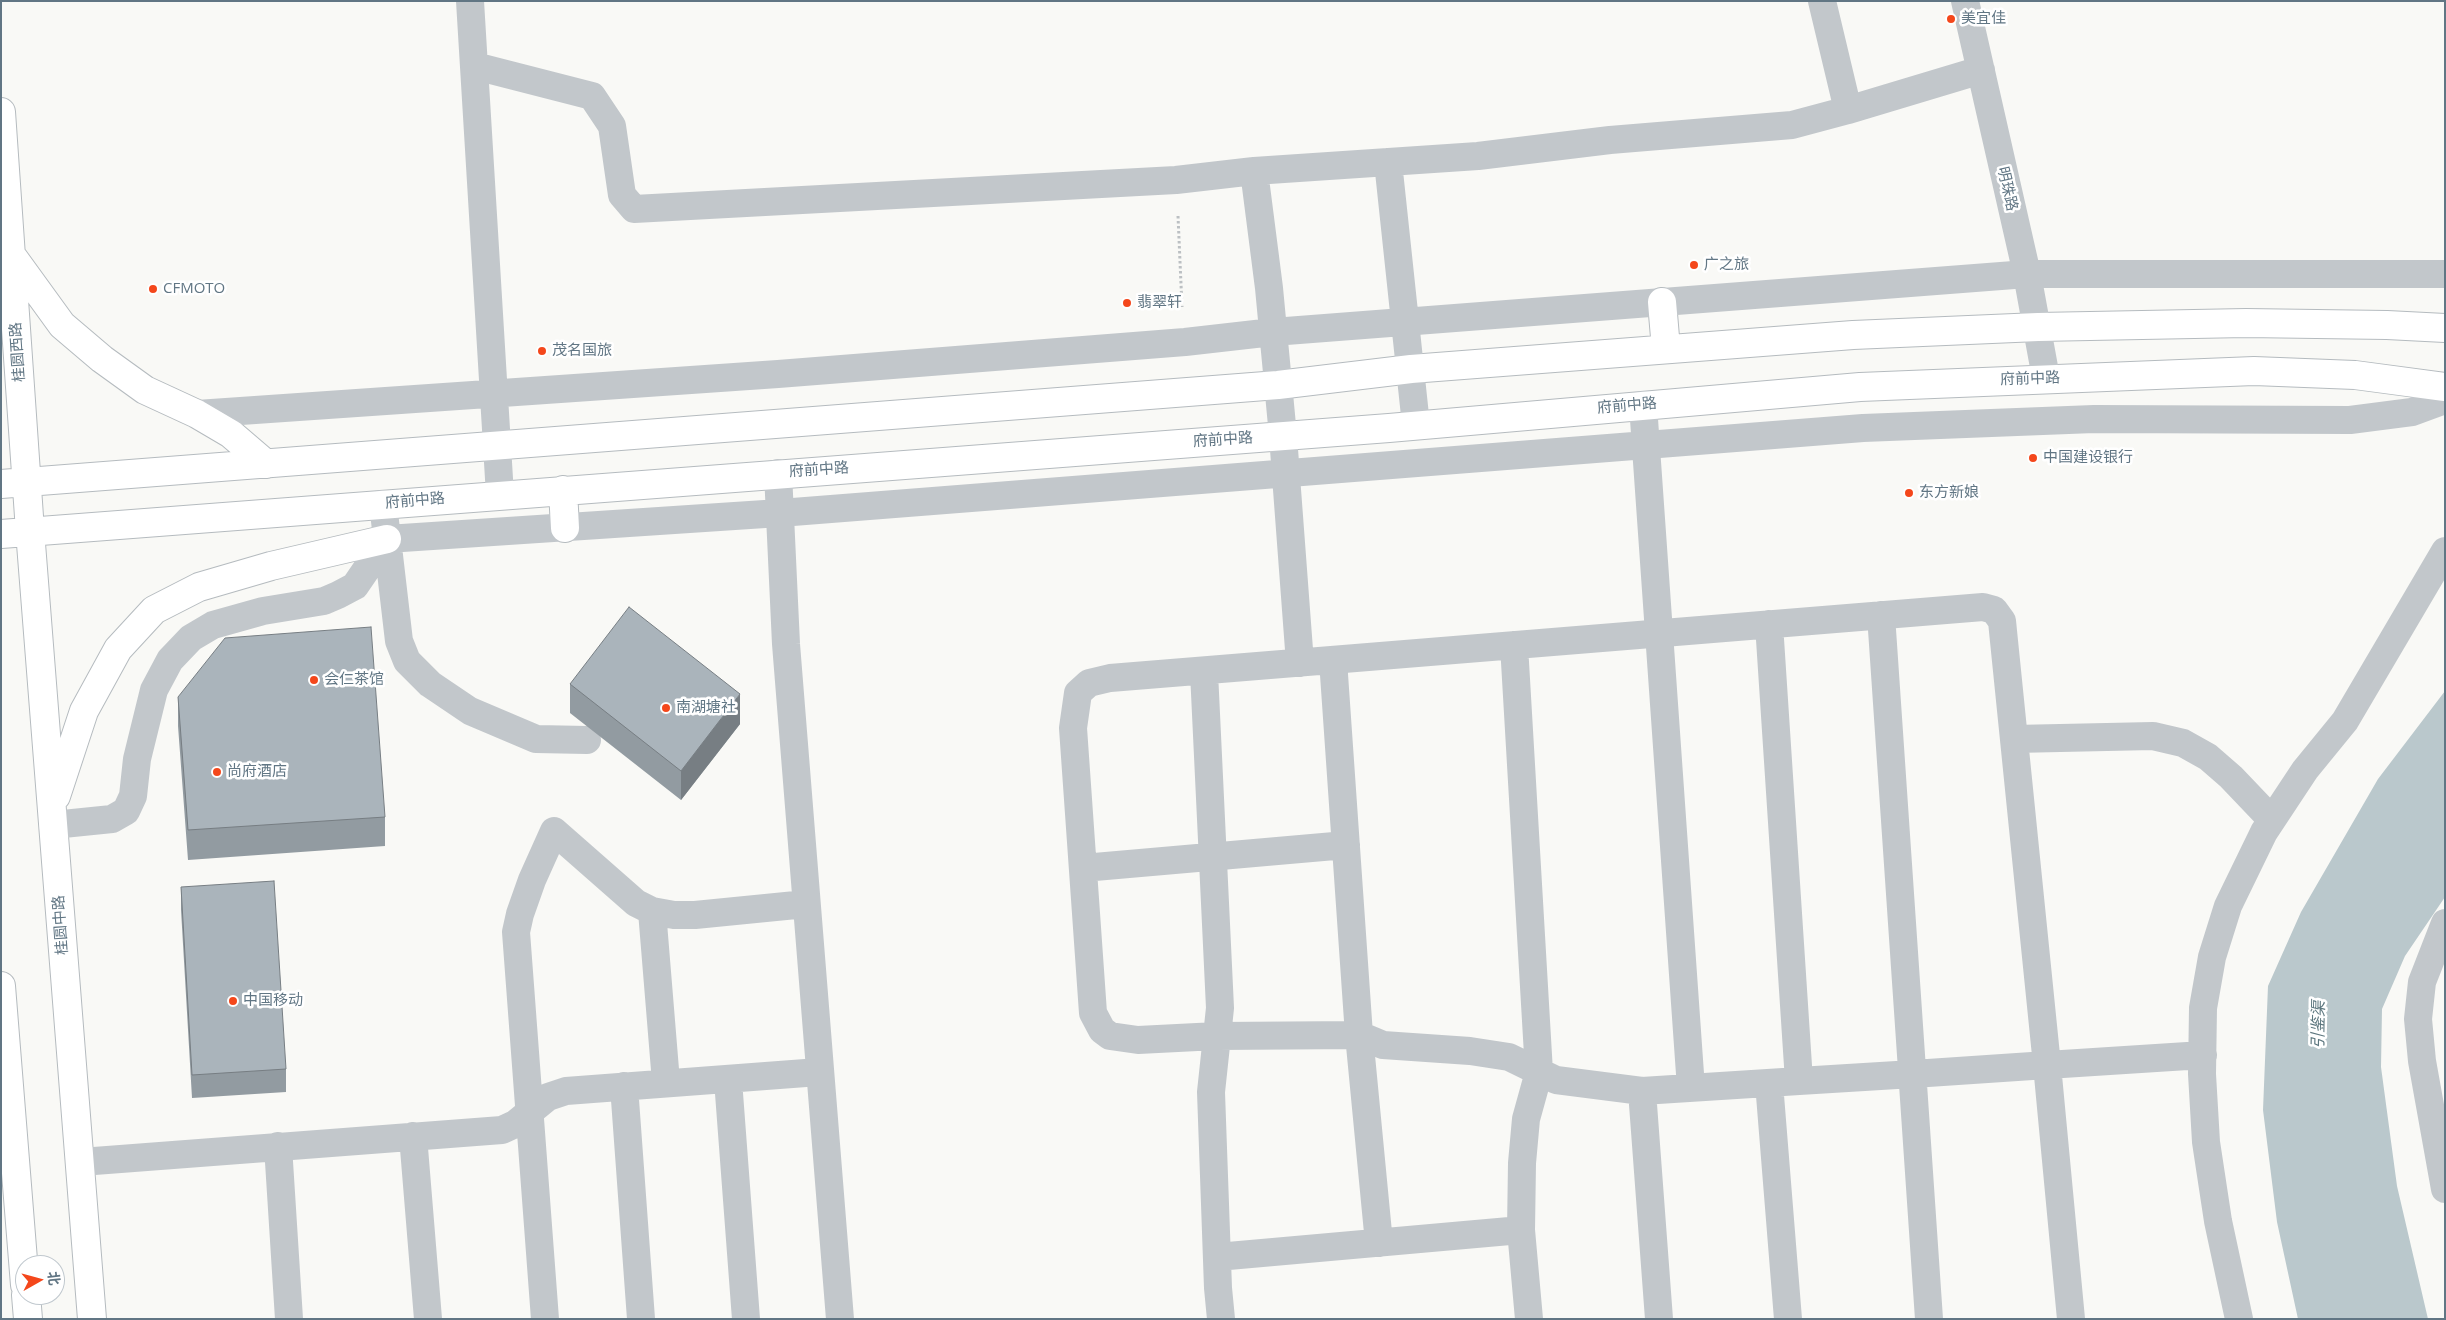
<!DOCTYPE html>
<meta charset="utf-8">
<style>
body{margin:0}
#map{position:relative;width:2446px;height:1320px;overflow:hidden;background:#f9f9f6;font-family:"Open Sans","Noto Sans SC",sans-serif}
canvas{display:block}
.frame{position:absolute;inset:0;border:2px solid #617684;pointer-events:none}
.north{position:absolute;left:15px;top:1255px;width:50px;height:50px;box-sizing:border-box;background:#fff;border:1px solid #c0c8ce;border-radius:50%;rotate:83deg;font-size:14px;font-weight:700;line-height:20px;text-align:center;color:#617684}
.north::after{content:'';display:block;margin:auto;width:18px;height:22px;background:#f4471b;clip-path:polygon(50% 0,100% 100%,50% 72%,0 100%)}
</style>
<div id="map">
<canvas width="2446" height="1320"></canvas>
<div class="frame"></div>
<div class="north">北</div>
</div>
<script>
const c = document.querySelector('canvas').getContext('2d');
c.lineJoin = 'round';
function fill(path, color) {
  c.fillStyle = color;
  c.fill(path, 'evenodd');
}
function shape(rows) {
  const path = new Path2D();
  for (const r of rows) {
    path.moveTo(r[0], r[1]);
    for (let i = 2; i < r.length; i += 2) path.lineTo(r[i], r[i + 1]);
  }
  return path;
}
function strokePath(path, color, width, dash) {
  c.strokeStyle = color;
  c.lineWidth = width;
  c.lineCap = dash ? 'butt' : 'round';
  c.setLineDash(dash || []);
  c.stroke(path);
}
function drawText(font, color, halo, rows, align = 'center') {
  c.font = font + ' "Open Sans","Noto Sans SC",sans-serif';
  c.lineWidth = 5;
  c.setLineDash([]);
  c.textBaseline = 'middle';
  c.strokeStyle = halo;
  c.fillStyle = color;
  for (const [text, x, y, turn = 0] of rows) {
    c.save();
    c.translate(x, y);
    c.rotate((+turn || 0) * Math.PI / 180);
    c.textAlign = isNaN(turn) ? turn : align;
    if (halo) c.strokeText(text, 0, 0);
    c.fillText(text, 0, 0);
    c.restore();
  }
}
const water = shape([
 [2445,691,2445,897,2405,956,2382,1009,2381,1067,2397,1186,2428,1319,2298,1319,2277,1222,2263,1110,2268,986,2301,912,2378,779]
]);
const path = shape([
 [1178,216,1182,307]
]);
const minor = shape([
 [470,1,500,495],
 [1965,1,2027,274,2046,378],
 [475,66,592,96,612,126,622,195,634,209,1176,180,1254,171,1478,156,1610,140,1792,125,1848,110,1822,1],
 [1848,110,1981,70],
 [1388,162,1416,425],
 [1254,171,1269,288,1283,436,1300,663],
 [1643,405,1691,1088],
 [197,414,778,374,1185,342,1273,332,2027,274,2445,274],
 [778,473,786,644,840,1319],
 [383,504,399,641,407,661,430,684,470,711,536,739,587,740],
 [1881,615,1929,1319],
 [1769,624,1799,1081],
 [1514,645,1539,1072,1526,1119,1522,1163,1521,1230,1529,1319],
 [1333,660,1359,1035,1379,1243],
 [1204,672,1220,1008,1211,1092,1218,1288,1221,1319],
 [2014,739,2153,736,2183,743,2208,757,2231,777,2272,820],
 [53,825,112,819,126,811,133,796,137,759,154,690,170,660,191,638,213,625,263,611,324,601,338,595,355,586,387,539,780,513,1863,428,2094,419,2350,420,2412,412,2445,400],
 [1083,868,1346,845],
 [652,911,666,1082],
 [2445,923,2422,982,2418,1019,2422,1061,2445,1189],
 [728,1080,746,1319],
 [1769,1083,1788,1319],
 [624,1086,641,1319],
 [1642,1091,1659,1319],
 [413,1136,428,1319],
 [278,1146,289,1319],
 [81,1162,502,1130,515,1124,548,1097,566,1091,819,1072],
 [1217,1257,1521,1230],
 [545,1319,516,932,520,914,532,880,554,831,636,903,652,911,674,915,695,915,806,904],
 [2071,1319,2047,1065,2004,641,2002,621,1994,610,1983,607,1110,678,1089,683,1078,693,1073,728,1093,1013,1102,1030,1110,1036,1138,1040,1217,1036,1359,1035,1383,1045,1470,1051,1509,1057,1556,1080,1642,1091,1799,1081,1913,1074,2047,1065,2203,1055],
 [2239,1319,2218,1221,2206,1142,2202,1074,2203,1008,2212,957,2228,906,2264,832,2305,770,2345,721,2445,551]
]);
const major = shape([
 [1,112,30,531,92,1319],
 [12,256,62,325,102,359,145,390,197,414,231,434,266,464],
 [1662,302,1666,349],
 [1,484,1278,385,1411,369,1853,335,2038,327,2246,323,2387,325,2445,328],
 [563,490,565,528],
 [1,534,1389,428,1860,387,2254,371,2355,375,2445,387],
 [56,796,84,711,118,649,154,610,199,587,271,566,387,539],
 [1,986,25,1285],
 [26,1295,28,1319]
]);
const wall = shape([
 [570,684,740,724,681,800,570,713],
 [178,697,385,817,385,846,188,860,178,726],
 [181,887,286,1069,286,1092,192,1098,181,910]
]);
const shadedWall = shape([
 [740,694,740,724,681,800,681,771]
]);
const building = shape([
 [629,607,740,694,681,771,570,684,629,607],
 [371,627,385,817,188,830,178,697,225,638,371,627],
 [274,881,286,1069,192,1075,181,887,274,881]
]);
const markers = [
 [1951,19,5,"#f4471b"],
 [1694,265,5,"#f4471b"],
 [153,289,5,"#f4471b"],
 [1127,303,5,"#f4471b"],
 [542,351,5,"#f4471b"],
 [2033,458,5,"#f4471b"],
 [1909,493,5,"#f4471b"],
 [314,680,5,"#f4471b"],
 [666,708,5,"#f4471b"],
 [217,772,5,"#f4471b"],
 [233,1001,5,"#f4471b"]
];
const poiNames = [
 ["美宜佳",1961,19],
 ["广之旅",1704,265],
 ["CFMOTO",163,289],
 ["翡翠轩",1137,303],
 ["茂名国旅",552,351],
 ["中国建设银行",2043,458],
 ["东方新娘",1919,493],
 ["会仁茶馆",324,680],
 ["南湖塘社",676,708],
 ["尚府酒店",227,772],
 ["中国移动",243,1001]
];
const streetNames = [
 ["明珠路",2007,189,77],
 ["桂圆西路",18,352,-94],
 ["府前中路",2030,379,-2],
 ["府前中路",1627,406,-5],
 ["府前中路",1223,440,-4],
 ["府前中路",819,470,-4],
 ["府前中路",415,501,-5],
 ["桂圆中路",61,925,-94]
];
const waterNames = [
 ["引鉴渠",2319,1025,-89]
];
fill(water, '#bac8cc');
strokePath(major, '#b5bbbf', 30);
strokePath(path, '#bcc0c3', 3, [2.5, 2.5]);
strokePath(minor, '#c2c7cb', 28);
strokePath(major, '#fff', 28);
fill(wall, '#929ba1');
fill(shadedWall, '#777e83');
fill(building, '#aab4bb');
strokePath(building, '#777e83', 1);
for (const [x, y, r, color] of markers) {
  const dot = new Path2D();
  dot.arc(x, y, r, 0, 2 * Math.PI);
  c.fillStyle = color;
  c.fill(dot);
  strokePath(dot, '#fff', 2);
}
drawText('15px', '#617684', '#fff', poiNames, 'left');
drawText('15px', '#617684', '#fff', streetNames);
drawText('italic 16px', '#5c767e', '#fff', waterNames);
</script>
